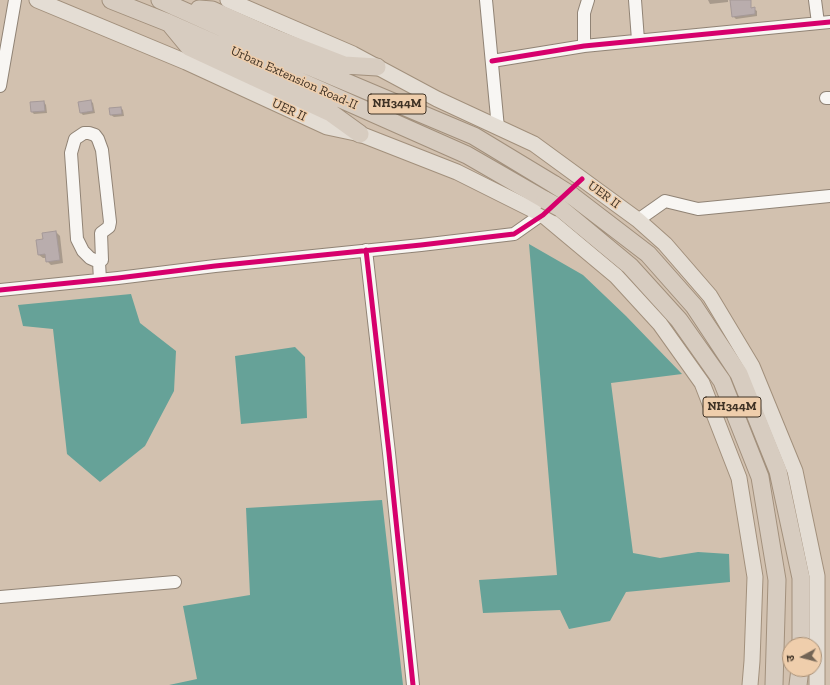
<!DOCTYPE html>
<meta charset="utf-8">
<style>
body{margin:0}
#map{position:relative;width:830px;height:685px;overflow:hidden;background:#d2c1af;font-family:"Zilla Slab","Noto Sans Devanagari",serif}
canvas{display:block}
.north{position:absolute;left:782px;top:637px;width:40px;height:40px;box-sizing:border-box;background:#efceac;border:1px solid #a99076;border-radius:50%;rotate:263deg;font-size:11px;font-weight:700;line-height:16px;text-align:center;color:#3f3225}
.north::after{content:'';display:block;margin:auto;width:14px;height:18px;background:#726455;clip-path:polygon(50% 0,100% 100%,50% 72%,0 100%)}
</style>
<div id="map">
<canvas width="830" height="685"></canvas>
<div class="north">उ</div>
</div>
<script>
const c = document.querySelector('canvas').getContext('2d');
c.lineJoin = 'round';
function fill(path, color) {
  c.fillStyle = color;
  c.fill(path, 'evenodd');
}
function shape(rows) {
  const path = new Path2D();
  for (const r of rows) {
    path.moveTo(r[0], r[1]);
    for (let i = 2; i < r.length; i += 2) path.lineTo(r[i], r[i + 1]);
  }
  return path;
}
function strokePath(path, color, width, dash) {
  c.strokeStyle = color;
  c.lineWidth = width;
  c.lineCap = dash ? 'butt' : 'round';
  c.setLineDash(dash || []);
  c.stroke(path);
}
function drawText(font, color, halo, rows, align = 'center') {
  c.font = font + ' "Zilla Slab",serif';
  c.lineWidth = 3;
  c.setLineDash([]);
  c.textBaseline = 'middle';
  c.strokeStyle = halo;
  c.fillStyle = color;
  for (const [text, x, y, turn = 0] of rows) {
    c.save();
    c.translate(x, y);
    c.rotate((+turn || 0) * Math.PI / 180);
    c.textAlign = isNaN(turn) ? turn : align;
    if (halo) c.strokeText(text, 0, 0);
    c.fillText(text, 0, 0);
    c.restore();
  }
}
const water = shape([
 [529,244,583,275,626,316,682,374,611,383,633,553,660,558,698,552,729,554,730,582,626,592,610,621,569,629,560,610,483,613,479,580,557,575],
 [131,294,140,323,176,351,174,391,145,446,100,482,67,454,53,329,23,326,18,305],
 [295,347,305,357,307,418,241,424,235,356],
 [382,500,403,685,169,685,197,679,183,606,250,595,246,508]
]);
const shadow = shape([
 [708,0,728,0,728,2,710,4],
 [754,9,757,11,757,16,736,19,733,16],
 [91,101,93,103,95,113,83,115,81,113],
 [44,102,46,105,47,113,34,114,32,112],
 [121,108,123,110,124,116,114,117,111,115],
 [56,232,60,236,63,263,51,265,47,261,46,258,43,258,39,255,44,240]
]);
const building = shape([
 [730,0,751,0,751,8,755,7,755,14,732,17,730,0],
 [91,100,93,111,80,113,78,102,91,100],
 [44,101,45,111,31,112,30,102,44,101],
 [121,107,122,114,110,115,109,108,121,107],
 [56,231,60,260,46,262,45,254,38,255,36,240,43,239,42,233,56,231]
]);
const minor = shape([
 [486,0,498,128],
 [635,0,638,40],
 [815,0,818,23],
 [584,46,584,13,588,0],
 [492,61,584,46,830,22],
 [0,86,15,0],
 [826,98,830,98],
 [638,220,665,201,698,209,830,196],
 [366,250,389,453,413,685],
 [99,262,102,260,101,233,109,227,110,222,102,150,98,139,95,135,89,133,84,133,75,139,71,153,77,239,83,251,90,258,99,262,100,280],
 [0,290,118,278,215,266,421,245,514,234,548,210],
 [0,597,175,582]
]);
const major = shape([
 [37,0,186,62,327,127,360,134,457,172,543,215,616,276,660,324,702,383,739,478,755,577,752,661,750,685],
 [228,0,353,54,437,99,534,144,638,220,665,244,710,296,752,366,795,471,817,576,817,685]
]);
const highway = shape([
 [111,0,169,23,467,155,545,200],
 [160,0,289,58,474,136,555,185],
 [199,9,212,10,277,39,344,65,377,67],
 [170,24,189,47,331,113,360,134],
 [571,195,648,254,694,306,739,374,778,471,801,578,801,645],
 [560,208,630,266,679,320,722,381,760,477,777,580,774,685],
 [798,685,800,669]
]);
const highwayBridge = shape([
 [555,185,571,195],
 [545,200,560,208]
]);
const cycleway = shape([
 [492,61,584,46,830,22],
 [366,250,389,453,413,685],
 [0,290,118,278,215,266,421,245,514,234,543,215,582,179]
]);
const shields = [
 [397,104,58],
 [732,407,58]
];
const shieldNames = [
 ["NH344M",397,104],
 ["NH344M",732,407]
];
const streetNames = [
 ["Urban Extension Road-II",294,78,24],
 ["UER II",289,110,25],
 ["UER II",604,195,36]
];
fill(water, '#66a298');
fill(shadow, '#0003');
fill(building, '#b9adad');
strokePath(building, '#a59998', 1);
strokePath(minor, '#908375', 14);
strokePath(major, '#a2907c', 17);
strokePath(highway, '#a2907c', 19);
strokePath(minor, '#f8f6f3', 12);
strokePath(major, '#e4ddd4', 15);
strokePath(highway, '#d7ccc0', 17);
strokePath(highwayBridge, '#a2907c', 19, []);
strokePath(highwayBridge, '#d7ccc0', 17);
strokePath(cycleway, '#d6006c', 5);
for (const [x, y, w] of shields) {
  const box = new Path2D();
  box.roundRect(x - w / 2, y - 10, w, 20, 3);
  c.fillStyle = '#efceac';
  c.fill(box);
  strokePath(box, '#3f3225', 1);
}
drawText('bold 12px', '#3f3225', null, shieldNames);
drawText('13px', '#3f3225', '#efceac', streetNames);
</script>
